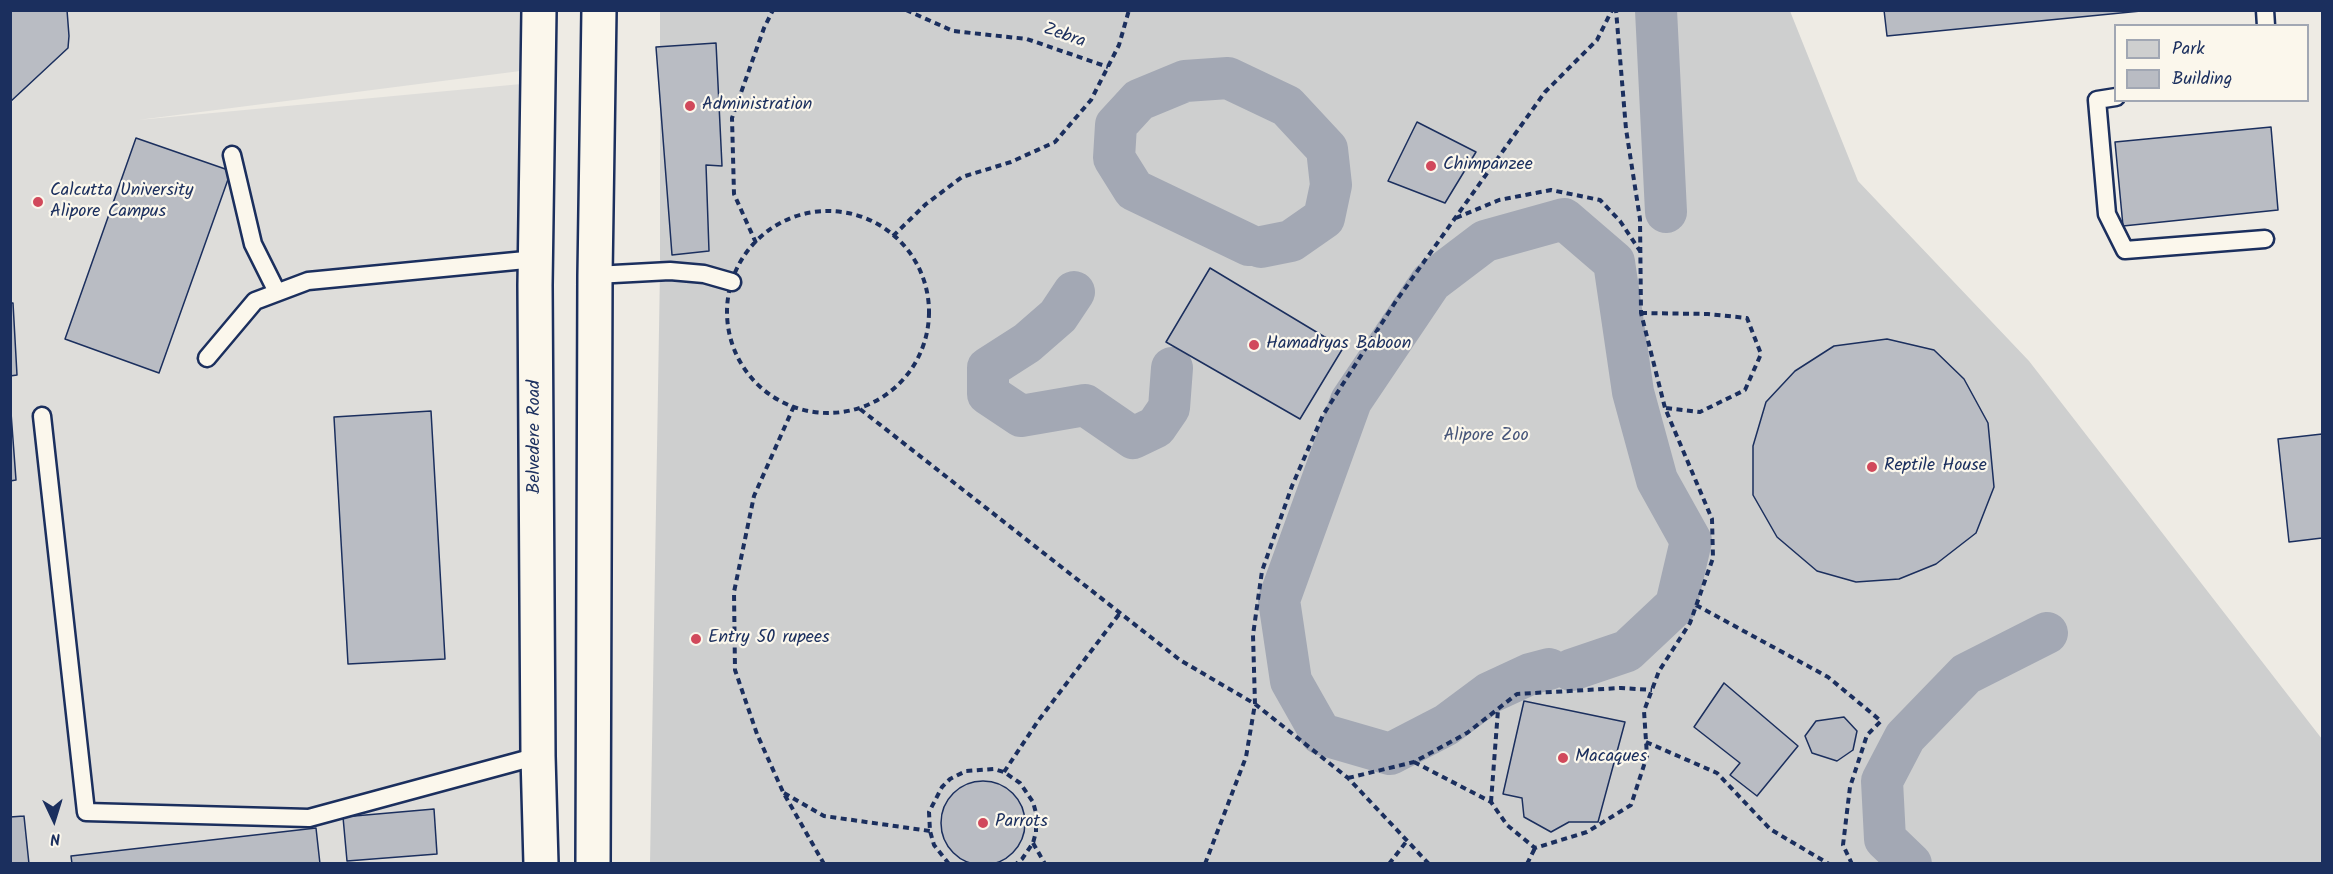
<!DOCTYPE html>
<style>
body{margin:0}
#map{position:relative;width:2333px;height:874px;overflow:hidden;background:#eeebe4;font-family:Kalam,sans-serif}
canvas{display:block}
.frame{position:absolute;inset:0;border:12px solid #1b2f5e;pointer-events:none}
.legend{position:absolute;left:2114px;top:24px;width:195px;height:78px;box-sizing:border-box;background:#fbf7ec;border:2px solid #a1a7b3;margin:0;padding:8px 10px;list-style:none;font-size:18px;color:#1b2f5e}
.legend li{display:flex;align-items:center;gap:12px;height:30px}
.legend b{width:30px;border:2px solid #a1a7b3}
.north{position:absolute;left:24px;top:790px;width:60px;height:60px;-webkit-text-stroke:4px #fbf7ec;paint-order:stroke;rotate:176deg;font-size:16px;font-weight:700;line-height:24px;text-align:center;color:#1b2f5e}
.north::after{content:'';display:block;margin:auto;width:21px;height:27px;background:#1b2f5e;clip-path:polygon(50% 0,100% 100%,50% 72%,0 100%)}
</style>
<div id="map">
<canvas width="2333" height="874"></canvas>
<div class="frame"></div>
<ul class="legend">
<li><b style="height:16px;background:#cecfcf"></b>Park</li>
<li><b style="height:16px;background:#b9bcc3"></b>Building</li>
</ul>
<div class="north">N</div>
</div>
<script>
const c = document.querySelector('canvas').getContext('2d');
c.lineJoin = 'round';
function fill(path, color) {
  c.fillStyle = color;
  c.fill(path, 'evenodd');
}
function shape(rows) {
  const path = new Path2D();
  for (const r of rows) {
    if (r.length === 3) {
      path.moveTo(r[0] + r[2], r[1]);
      path.arc(r[0], r[1], r[2], 0, 2 * Math.PI);
      continue;
    }
    path.moveTo(r[0], r[1]);
    for (let i = 2; i < r.length; i += 2) path.lineTo(r[i], r[i + 1]);
  }
  return path;
}
function strokePath(path, color, width, dash) {
  c.strokeStyle = color;
  c.lineWidth = width;
  c.lineCap = dash ? 'butt' : 'round';
  c.setLineDash(dash || []);
  c.stroke(path);
}
function drawText(font, color, halo, rows, align = 'center') {
  c.font = font + ' Kalam,sans-serif';
  c.lineWidth = 4.5;
  c.setLineDash([]);
  c.textBaseline = 'middle';
  c.strokeStyle = halo;
  c.fillStyle = color;
  for (const [text, x, y, turn = 0] of rows) {
    c.save();
    c.translate(x, y);
    c.rotate((+turn || 0) * Math.PI / 180);
    c.textAlign = isNaN(turn) ? turn : align;
    if (halo) c.strokeText(text, 0, 0);
    c.fillText(text, 0, 0);
    c.restore();
  }
}
const built = shape([
 [10,11,529,11,528,70,138,120,532,83,534,863,11,863]
]);
const green = shape([
 [660,11,1790,11,1858,181,2029,361,2322,739,2322,863,650,864,660,270]
]);
const canal = shape([
 [1656,10,1666,212],
 [1249,245,1134,190,1114,158,1116,125,1139,100,1185,81,1228,78,1287,106,1327,149,1331,185,1324,218,1291,241,1261,247],
 [1074,292,1058,316,1027,343,988,368,988,394,1021,416,1085,405,1133,438,1156,427,1169,408,1172,368],
 [1549,669,1530,674,1489,693,1446,725,1390,754,1321,734,1291,681,1279,600,1351,401,1431,282,1485,241,1564,219,1614,262,1633,392,1657,480,1691,541,1676,605,1627,651,1571,670],
 [1911,864,1885,839,1882,781,1905,737,1966,674,2047,633]
]);
const building = shape([
 [10,10,67,10,69,36,68,48,10,102,10,10],
 [1884,10,2151,10,1887,36,1884,10],
 [716,43,722,166,706,165,709,251,672,255,656,47,716,43],
 [1417,122,1476,152,1445,203,1388,181,1417,122],
 [2271,127,2278,210,2123,226,2115,142,2271,127],
 [136,138,231,171,159,373,65,339,136,138],
 [1210,268,1343,348,1300,419,1166,342,1210,268],
 [10,303,13,303,17,375,10,376,10,303],
 [1887,339,1934,350,1964,379,1988,423,1994,487,1976,533,1936,564,1899,579,1856,582,1817,571,1777,537,1753,495,1753,446,1766,402,1795,371,1834,346,1887,339],
 [10,399,16,480,10,481,10,399],
 [431,411,445,659,348,664,334,417,431,411],
 [2322,434,2322,538,2289,542,2278,439,2322,434],
 [1724,683,1798,746,1757,796,1730,775,1740,763,1694,727,1724,683],
 [1524,701,1625,722,1598,822,1569,822,1551,832,1524,817,1522,798,1503,794,1524,701],
 [1844,717,1857,731,1853,750,1837,761,1812,753,1805,736,1816,721,1844,717],
 [983,823,42],
 [434,809,437,854,347,861,343,817,434,809],
 [24,816,29,864,10,864,10,817,24,816],
 [316,828,320,864,72,864,71,856,316,828]
]);
const path = shape([
 [906,10,953,31,1027,39,1108,67],
 [828,312,101],
 [1456,218,1499,200,1551,190,1600,200,1620,221,1640,251],
 [893,236,926,204,962,177,1011,162,1055,142,1091,100,1119,45,1129,10],
 [756,243,734,194,732,118,764,28,773,10],
 [1641,313,1708,314,1747,318,1761,354,1745,390,1700,412,1666,408],
 [794,406,754,496,734,592,735,670,757,734,783,792,824,864],
 [860,409,1180,660,1255,704,1348,778,1429,864],
 [1696,605,1828,677,1881,721,1867,735,1850,787,1843,845,1852,864],
 [1646,742,1717,773,1770,829,1829,864],
 [1414,762,1491,802,1507,825,1535,848,1587,832,1631,805,1647,756,1644,711,1659,671,1690,623,1713,558,1712,519,1665,408,1641,313,1640,219,1626,129,1616,10],
 [1004,772,1038,721,1120,613],
 [1348,778,1414,762,1467,733,1517,694,1621,688,1652,690],
 [784,793,824,816,930,831],
 [1491,802,1498,710],
 [1033,843,1045,864],
 [949,864,934,845,930,831,929,812,942,787,950,779,966,771,994,769,1004,772,1020,783,1033,802,1036,813,1036,832,1033,843,1022,859,1016,864],
 [1205,864,1246,757,1255,704,1253,635,1262,571,1292,486,1323,415,1396,301,1545,92,1597,40,1612,10],
 [1389,864,1406,842],
 [1527,864,1535,848]
]);
const lane = shape([
 [2265,10,2266,26],
 [2116,97,2097,100,2107,214,2125,250,2265,239],
 [232,155,253,244,277,292],
 [595,275,670,271,704,274,732,282],
 [207,358,255,301,308,281,536,259],
 [42,416,86,812,309,818,538,756]
]);
const highway = shape([
 [539,10,535,285,538,756,541,864],
 [593,864,595,275,599,10]
]);
const markers = [
 [690,106,6,"#d1495b"],
 [1431,166,6,"#d1495b"],
 [38,202,6,"#d1495b"],
 [1254,345,6,"#d1495b"],
 [1872,467,6,"#d1495b"],
 [696,639,6,"#d1495b"],
 [1563,758,6,"#d1495b"],
 [983,823,6,"#d1495b"]
];
const streetNames = [
 ["Zebra",1064,37,19],
 ["Belvedere Road",536,437,-90]
];
const poiNames = [
 ["Administration",702,106],
 ["Chimpanzee",1443,166],
 ["Calcutta University",50,192],
 ["Alipore Campus",50,213],
 ["Hamadryas Baboon",1266,345],
 ["Reptile House",1884,467],
 ["Entry 50 rupees",708,639],
 ["Macaques",1575,758],
 ["Parrots",995,823]
];
const parkNames = [
 ["Alipore Zoo",1486,437]
];
fill(built, '#deddda');
fill(green, '#cecfcf');
strokePath(canal, '#a3a8b4', 42);
fill(building, '#b9bcc3');
strokePath(building, '#1b2f5e', 1.5);
strokePath(lane, '#1b2f5e', 21);
strokePath(highway, '#1b2f5e', 38);
strokePath(path, '#1b2f5e', 4, [6, 4.5]);
strokePath(lane, '#fbf7ec', 16);
strokePath(highway, '#fbf7ec', 33);
for (const [x, y, r, color] of markers) {
  const dot = new Path2D();
  dot.arc(x, y, r, 0, 2 * Math.PI);
  c.fillStyle = color;
  c.fill(dot);
  strokePath(dot, '#fbf7ec', 2);
}
drawText('18px', '#1b2f5e', '#fbf7ec', streetNames);
drawText('18px', '#1b2f5e', '#fbf7ec', poiNames, 'left');
drawText('18px', '#48577a', '#fbf7ec', parkNames);
</script>
